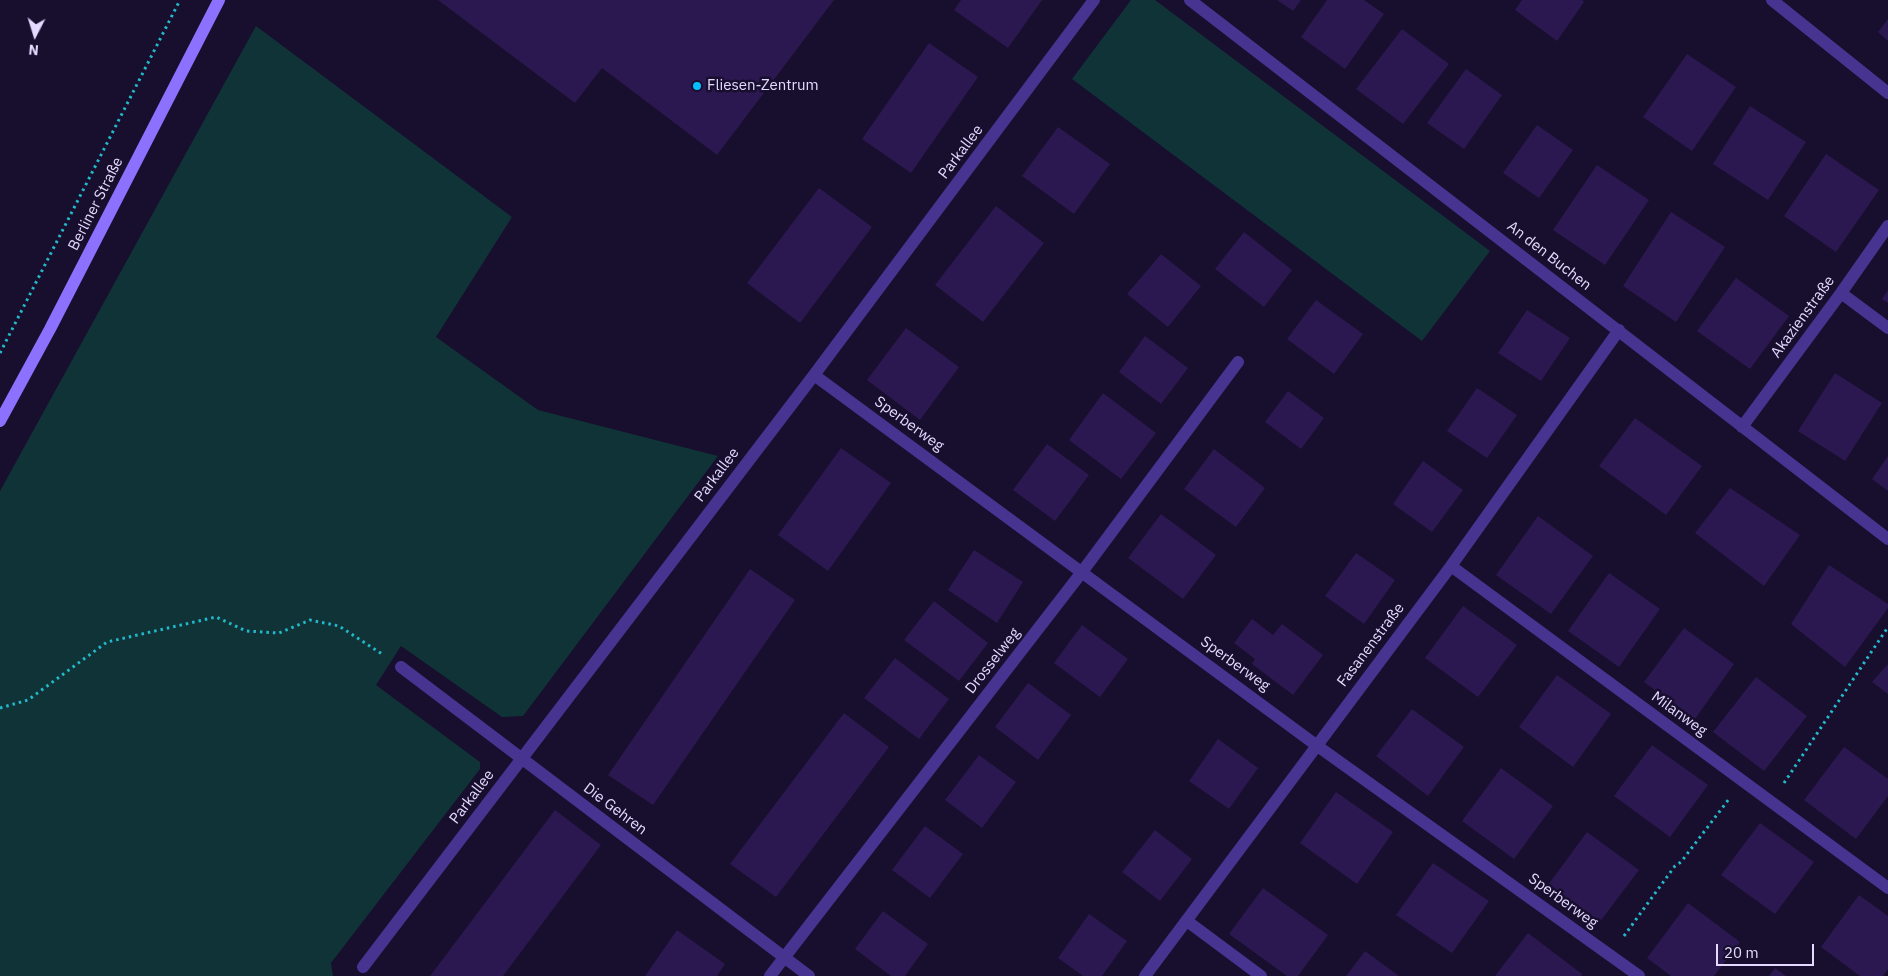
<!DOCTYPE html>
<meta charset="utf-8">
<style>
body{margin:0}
#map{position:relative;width:1888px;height:976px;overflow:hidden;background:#180e2d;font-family:"IBM Plex Sans",sans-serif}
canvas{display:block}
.north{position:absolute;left:10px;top:10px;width:50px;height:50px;-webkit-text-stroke:4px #180e2d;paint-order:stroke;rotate:185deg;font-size:14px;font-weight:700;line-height:20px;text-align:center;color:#e4daff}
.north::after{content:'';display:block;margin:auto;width:18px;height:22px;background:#e4daff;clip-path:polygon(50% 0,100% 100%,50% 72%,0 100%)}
.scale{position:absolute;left:1716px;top:944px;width:98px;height:22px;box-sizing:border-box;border:2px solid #e4daff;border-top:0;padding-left:6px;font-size:15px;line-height:18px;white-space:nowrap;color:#e4daff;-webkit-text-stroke:4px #180e2d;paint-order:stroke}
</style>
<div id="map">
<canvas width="1888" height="976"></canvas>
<div class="north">N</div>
<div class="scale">20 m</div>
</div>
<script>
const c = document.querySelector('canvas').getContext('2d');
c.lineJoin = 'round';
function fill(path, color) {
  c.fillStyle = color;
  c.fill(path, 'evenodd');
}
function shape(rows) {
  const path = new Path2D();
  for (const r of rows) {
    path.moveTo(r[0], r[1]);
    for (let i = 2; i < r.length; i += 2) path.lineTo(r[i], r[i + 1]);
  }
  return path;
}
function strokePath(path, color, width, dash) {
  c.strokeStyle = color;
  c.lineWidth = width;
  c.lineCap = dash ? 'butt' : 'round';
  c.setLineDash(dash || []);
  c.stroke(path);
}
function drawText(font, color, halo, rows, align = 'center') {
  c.font = font + ' "IBM Plex Sans",sans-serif';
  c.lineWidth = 5;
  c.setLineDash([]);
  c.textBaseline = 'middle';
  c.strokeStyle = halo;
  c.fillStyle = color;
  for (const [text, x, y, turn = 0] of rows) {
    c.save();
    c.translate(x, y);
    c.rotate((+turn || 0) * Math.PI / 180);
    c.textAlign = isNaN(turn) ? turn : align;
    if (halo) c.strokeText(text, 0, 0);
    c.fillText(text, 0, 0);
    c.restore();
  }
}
const green = shape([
 [1131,0,1155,0,1490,251,1422,341,1072,79],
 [256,26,512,217,436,337,538,410,718,456,523,716,502,717,401,646,376,685,480,762,480,769,331,963,333,976,0,976,0,491]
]);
const building = shape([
 [438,0,834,0,717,155,602,68,575,103],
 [961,0,1042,0,1008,48,954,10],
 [1277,0,1301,0,1293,11],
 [1327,0,1364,0,1384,14,1345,69,1301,37],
 [1522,0,1582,0,1584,2,1557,41,1515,10],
 [1888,19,1888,41,1878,32],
 [1402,29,1449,64,1403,124,1356,89],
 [929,43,978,77,911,173,862,139],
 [1687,54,1736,87,1692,151,1643,117],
 [1466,69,1502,95,1464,149,1427,123],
 [1750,106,1806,142,1768,200,1713,164],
 [1537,125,1573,150,1539,198,1503,173],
 [1058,127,1110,164,1074,214,1022,176],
 [1826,154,1879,190,1836,252,1784,216],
 [1597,165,1649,200,1605,265,1553,230],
 [819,188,872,227,800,323,747,283],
 [996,206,1044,243,983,322,935,285],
 [1671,212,1725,247,1676,322,1623,286],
 [1244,232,1292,270,1264,307,1215,269],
 [1161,254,1201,286,1168,327,1127,294],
 [1736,278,1789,316,1750,369,1697,331],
 [1888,290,1888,303,1882,299],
 [1316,300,1363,334,1334,374,1287,339],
 [1527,310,1570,338,1541,381,1498,353],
 [906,328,959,367,920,420,867,380],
 [1145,336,1188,368,1161,404,1119,372],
 [1835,373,1882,403,1845,461,1798,431],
 [1477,388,1517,415,1487,458,1447,431],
 [1288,391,1324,418,1301,449,1265,422],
 [1103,393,1156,433,1121,479,1069,440],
 [1635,418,1702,466,1666,515,1599,466],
 [1047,444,1089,475,1055,521,1013,490],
 [841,448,891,483,828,571,778,535],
 [1214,449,1265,488,1236,527,1184,489],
 [1888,456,1888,491,1872,479],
 [1423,461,1463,490,1432,532,1393,504],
 [1730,488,1800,535,1764,586,1695,533],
 [1161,514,1216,555,1183,599,1128,558],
 [1538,516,1593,556,1551,614,1496,575],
 [974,550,1023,582,997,623,948,590],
 [1356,553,1395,580,1364,624,1325,596],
 [1829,565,1888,604,1888,608,1845,667,1791,624],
 [750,569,795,600,653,805,608,775],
 [1609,573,1660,609,1619,667,1568,631],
 [934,601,988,643,959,681,904,640],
 [1463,606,1517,645,1478,697,1425,658],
 [1252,619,1273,635,1282,624,1323,655,1293,695,1252,664,1255,659,1234,643],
 [1082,625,1128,659,1100,697,1054,663],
 [1684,628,1734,664,1695,719,1644,682],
 [895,658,949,699,919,739,864,698],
 [1888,664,1888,694,1872,682],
 [1557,675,1611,714,1573,767,1519,727],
 [1756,677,1807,716,1764,771,1713,732],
 [1028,683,1071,715,1038,760,995,727],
 [1412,709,1464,747,1428,796,1376,756],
 [844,713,889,747,776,897,730,864],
 [1218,739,1258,768,1229,809,1189,781],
 [1652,745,1708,785,1670,837,1614,796],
 [1844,747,1888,779,1888,796,1856,839,1804,800],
 [979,755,1016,782,982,828,945,800],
 [1501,768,1553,806,1514,859,1462,821],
 [1336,792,1393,832,1357,884,1300,843],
 [555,810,601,845,503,976,430,976],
 [1760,823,1814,862,1775,914,1721,875],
 [925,826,963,854,930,898,892,870],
 [1155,830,1192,859,1160,901,1122,872],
 [1587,832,1639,870,1599,923,1548,885],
 [1433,863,1489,901,1452,953,1396,915],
 [1263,888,1328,935,1298,976,1287,976,1229,934],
 [1859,895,1888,916,1888,969,1883,976,1860,976,1821,947],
 [1688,903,1740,942,1714,976,1671,976,1647,958],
 [883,911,928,944,905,976,891,976,855,949],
 [1089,914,1127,941,1102,976,1083,976,1058,958],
 [677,930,725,964,717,976,645,976],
 [1528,933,1582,974,1581,976,1495,976],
 [1365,951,1399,976,1346,976],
 [1775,968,1786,976,1769,976]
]);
const path = shape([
 [0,353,180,0],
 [0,708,28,700,107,642,216,617,246,631,279,633,310,620,339,626,382,654],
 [1784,783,1888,627],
 [1624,936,1675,866,1681,862,1729,799]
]);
const street = shape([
 [1190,0,1888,539],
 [1772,0,1888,93],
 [1841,293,1888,328],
 [814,375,1316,745,1639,976],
 [1742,427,1841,293,1888,226],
 [1451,566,1888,888],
 [401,667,809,976],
 [1187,921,1261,976],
 [363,967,814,375,1094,0],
 [770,976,1082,572,1238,362],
 [1145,976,1451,566,1619,330]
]);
const secondary = shape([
 [0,421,50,329,219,0]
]);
const markers = [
 [697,86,5,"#06beff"]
];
const poiNames = [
 ["Fliesen-Zentrum",707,86]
];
const streetNames = [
 ["Parkallee",961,152,-53],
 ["Berliner Straße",96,204,-63],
 ["An den Buchen",1549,256,38],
 ["Akazienstraße",1803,317,-54],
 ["Sperberweg",909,424,36],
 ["Parkallee",717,475,-53],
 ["Fasanenstraße",1371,645,-53],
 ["Drosselweg",993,661,-52],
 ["Sperberweg",1235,664,36],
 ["Milanweg",1679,714,36],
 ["Parkallee",472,797,-53],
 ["Die Gehren",615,809,37],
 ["Sperberweg",1563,901,36]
];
fill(green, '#103337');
fill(building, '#2c1850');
strokePath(path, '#23b9ca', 3, [2.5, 4]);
strokePath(street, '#473491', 12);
strokePath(secondary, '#8c71ff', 12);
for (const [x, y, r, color] of markers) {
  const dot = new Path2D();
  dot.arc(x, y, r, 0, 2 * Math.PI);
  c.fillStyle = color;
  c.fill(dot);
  strokePath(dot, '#180e2d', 2);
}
drawText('15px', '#e4daff', '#180e2d', poiNames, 'left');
drawText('15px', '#e4daff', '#180e2d', streetNames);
</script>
